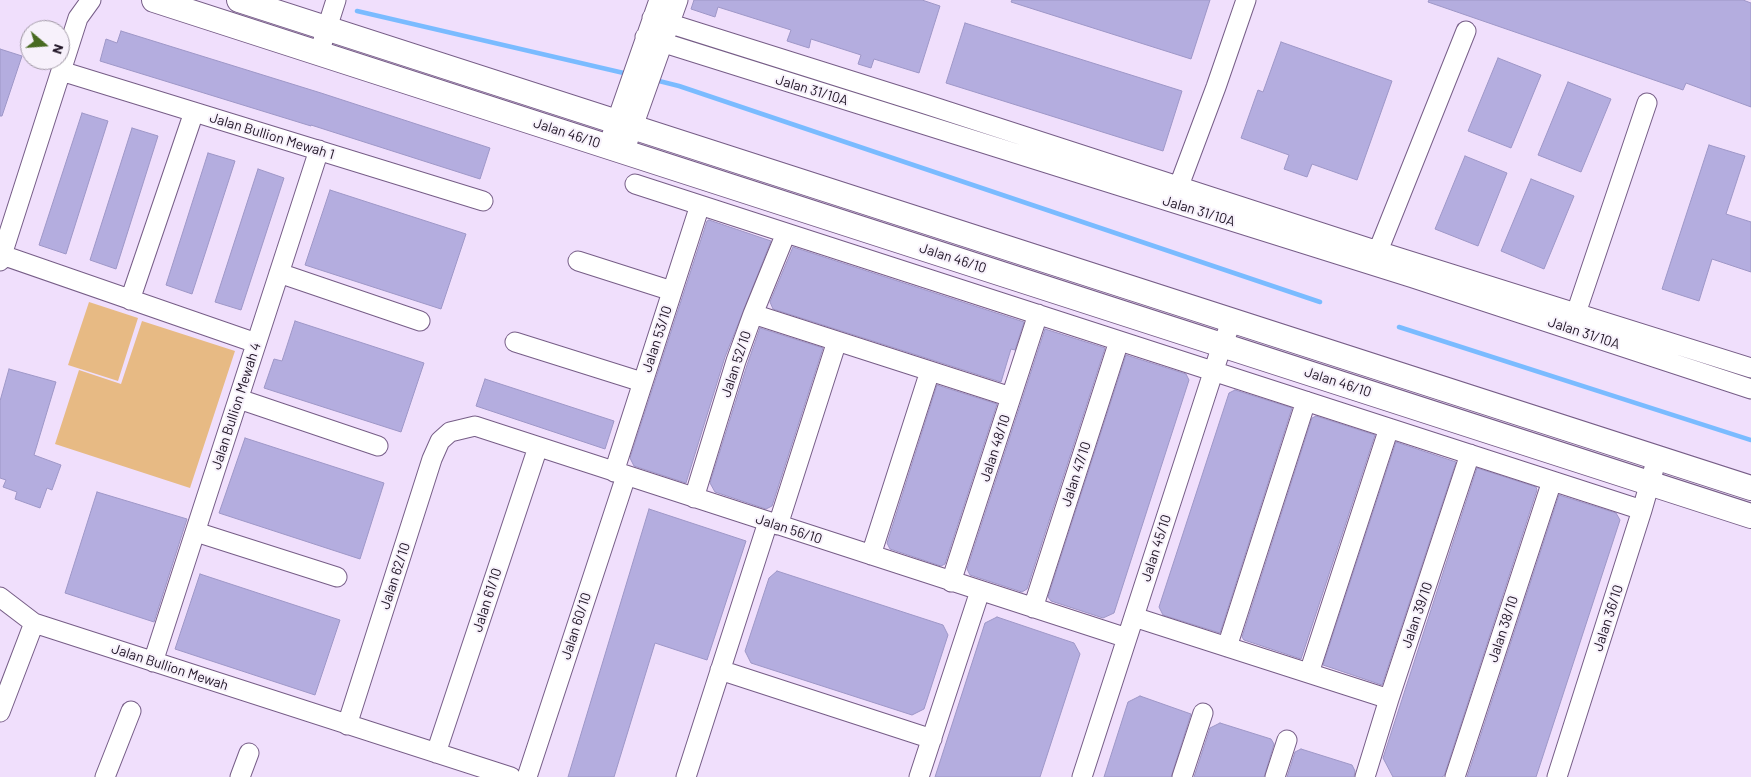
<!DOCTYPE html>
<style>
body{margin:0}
#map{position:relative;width:1751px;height:777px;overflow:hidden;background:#f0dffc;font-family:Barlow,sans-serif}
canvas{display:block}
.north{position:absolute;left:20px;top:20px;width:50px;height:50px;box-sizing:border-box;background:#f7f1fb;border:1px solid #a098a5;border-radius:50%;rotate:108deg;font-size:14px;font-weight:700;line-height:20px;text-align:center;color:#1e1324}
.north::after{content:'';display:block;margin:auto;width:18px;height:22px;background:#486a21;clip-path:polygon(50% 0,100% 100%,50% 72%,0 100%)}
</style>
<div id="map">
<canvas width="1751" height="777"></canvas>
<div class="north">N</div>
</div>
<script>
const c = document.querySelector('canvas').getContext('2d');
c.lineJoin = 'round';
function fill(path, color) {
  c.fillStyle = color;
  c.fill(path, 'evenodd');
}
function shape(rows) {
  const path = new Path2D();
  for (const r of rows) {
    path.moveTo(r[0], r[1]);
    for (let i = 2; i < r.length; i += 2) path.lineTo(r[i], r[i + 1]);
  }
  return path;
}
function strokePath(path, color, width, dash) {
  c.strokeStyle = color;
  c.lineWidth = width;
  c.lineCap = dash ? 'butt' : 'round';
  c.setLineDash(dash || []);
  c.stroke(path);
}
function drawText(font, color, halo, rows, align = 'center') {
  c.font = font + ' Barlow,sans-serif';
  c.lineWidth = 4;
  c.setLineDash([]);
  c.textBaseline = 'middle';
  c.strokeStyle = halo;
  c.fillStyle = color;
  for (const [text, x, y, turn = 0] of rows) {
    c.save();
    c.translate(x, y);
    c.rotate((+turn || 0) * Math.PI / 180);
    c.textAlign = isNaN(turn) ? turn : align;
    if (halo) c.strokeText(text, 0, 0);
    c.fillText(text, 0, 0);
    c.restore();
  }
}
const green = shape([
 [89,302,138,318,118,381,68,365],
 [142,321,235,351,190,488,55,444,79,370,121,384]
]);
const stream = shape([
 [357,11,628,74],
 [655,80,679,86,1320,302],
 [1399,327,1751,440]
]);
const building = shape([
 [694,0,922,0,940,6,919,73,874,59,871,68,858,64,861,55,811,39,809,48,787,41,791,30,718,7,715,17,691,9,694,0],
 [1012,0,1210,0,1191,59,1011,2,1012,0],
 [1429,0,1743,0,1751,3,1751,107,1686,83,1683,90,1428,2,1429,0],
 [965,23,1182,91,1163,151,946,83,965,23],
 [121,31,321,93,490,148,480,179,311,125,311,126,100,61,106,39,117,43,121,31],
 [1281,42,1392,81,1357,180,1312,164,1307,177,1284,169,1289,155,1241,138,1258,90,1263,92,1281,42],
 [0,49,22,56,2,116,0,116,0,49],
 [1498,58,1541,75,1511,148,1468,131,1498,58],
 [1568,82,1611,99,1581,172,1538,155,1568,82],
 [82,113,108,121,66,254,39,245,82,113],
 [132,128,158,136,116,269,90,260,132,128],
 [1709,145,1745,156,1726,214,1751,222,1751,272,1712,259,1699,301,1662,289,1709,145],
 [208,153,235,161,192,294,166,285,208,153],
 [1465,156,1507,173,1478,246,1435,229,1465,156],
 [258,169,284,178,241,310,215,302,258,169],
 [1531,179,1574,196,1544,269,1501,251,1531,179],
 [330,190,466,234,441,309,305,265,330,190],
 [709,220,771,241,725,357,686,483,634,466,630,458,707,221,709,220],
 [793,247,1024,322,1015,350,1011,349,1001,382,773,309,770,302,793,247],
 [295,321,424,363,401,432,264,388,274,359,282,361,295,321],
 [760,328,823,348,772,506,766,509,715,492,710,483,747,365,760,328],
 [1045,329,1105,348,1027,589,1022,592,970,575,967,569,1045,329],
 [1126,355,1186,374,1189,380,1114,613,1103,618,1051,601,1048,597,1126,355],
 [9,369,56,382,34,455,61,465,52,490,47,488,40,508,15,499,17,492,3,487,6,480,0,478,0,401,9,369],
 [485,379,614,421,605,449,476,406,485,379],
 [937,385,997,404,945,564,941,566,890,549,887,543,937,385],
 [1235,390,1292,408,1220,633,1163,615,1159,607,1229,393,1235,390],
 [1316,416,1375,435,1301,659,1244,640,1242,637,1312,418,1316,416],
 [245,438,384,483,360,559,219,513,245,438],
 [1396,442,1456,462,1382,685,1323,665,1396,442],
 [1477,468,1536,487,1537,490,1444,776,1441,777,1393,777,1383,758,1477,468],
 [97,492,187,519,154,622,65,593,97,492],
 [1559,495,1616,513,1620,520,1539,768,1536,777,1467,777,1559,495],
 [649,509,746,541,707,660,655,643,614,777,568,777,649,509],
 [777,571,943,625,948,635,924,709,912,715,751,663,745,651,769,578,777,571],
 [200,574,340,620,315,695,175,649,200,574],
 [997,617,1074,643,1080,654,1040,777,935,777,985,623,997,617],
 [1140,696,1191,714,1171,777,1104,777,1128,702,1140,696],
 [1220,723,1271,739,1274,744,1264,777,1194,777,1210,728,1220,723],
 [1301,749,1352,765,1355,771,1354,777,1287,777,1295,752,1301,749]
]);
const minor = shape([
 [652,18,925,104,1378,251,1751,368],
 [645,37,1413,278,1751,389],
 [319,53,336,0],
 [61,71,483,201],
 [608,146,659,0],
 [624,152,678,0],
 [635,184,1642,510],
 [1174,199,1216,87,1246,0],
 [1378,251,1466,31],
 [2,255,256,343],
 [0,261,78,18,91,0],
 [578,261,672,291],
 [279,273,420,321],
 [130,300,194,112],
 [753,314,1011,397],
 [1572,325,1647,103],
 [515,342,642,382],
 [239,399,378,446],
 [614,472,700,205],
 [694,498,736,361,753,314,786,233],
 [778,525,837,341],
 [196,532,337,577],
 [871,555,930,371],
 [951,582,1038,314],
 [0,597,34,623,511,777],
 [1033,608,1119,341],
 [1134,617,1389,699],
 [1227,647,1306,401],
 [153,662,319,150],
 [720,670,932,739],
 [1309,673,1389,428],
 [0,712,34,623],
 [347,725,432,459,440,441,450,432,475,426,1127,638],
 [436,753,538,447],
 [105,777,131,711],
 [240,777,249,753],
 [527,777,626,476],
 [686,777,768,522],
 [919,777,980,591],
 [1082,777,1222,345,1232,321],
 [1182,777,1203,713],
 [1275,777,1287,740],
 [1365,777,1389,699,1470,454],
 [1455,777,1552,481],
 [1557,777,1642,510,1657,458]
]);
const major = shape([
 [154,0,1751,516],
 [239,0,1751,488]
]);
const streetNames = [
 ["Jalan 31/10A",812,90,17],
 ["Jalan 46/10",567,133,18],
 ["Jalan Bullion Mewah 1",272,136,17],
 ["Jalan 31/10A",1199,211,17],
 ["Jalan 46/10",953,258,18],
 ["Jalan 31/10A",1584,333,18],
 ["Jalan 53/10",657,339,-72],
 ["Jalan 52/10",736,364,-72],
 ["Jalan 46/10",1338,382,18],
 ["Jalan Bullion Mewah 4",236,406,-72],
 ["Jalan 48/10",995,448,-72],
 ["Jalan 47/10",1076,474,-72],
 ["Jalan 56/10",789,529,18],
 ["Jalan 45/10",1156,548,-72],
 ["Jalan 62/10",395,576,-72],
 ["Jalan 61/10",487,600,-72],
 ["Jalan 39/10",1417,615,-71],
 ["Jalan 36/10",1608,618,-72],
 ["Jalan 60/10",576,626,-72],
 ["Jalan 38/10",1503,629,-72],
 ["Jalan Bullion Mewah",170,667,18]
];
fill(green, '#e7ba84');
strokePath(stream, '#7abbff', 4.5);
fill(building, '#b4addf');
strokePath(building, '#9e97c7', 1);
strokePath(minor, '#765d87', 21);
strokePath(major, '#765d87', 26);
strokePath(minor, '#fff', 19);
strokePath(major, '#fff', 24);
drawText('14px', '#1e1324', '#f7f1fb', streetNames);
</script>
